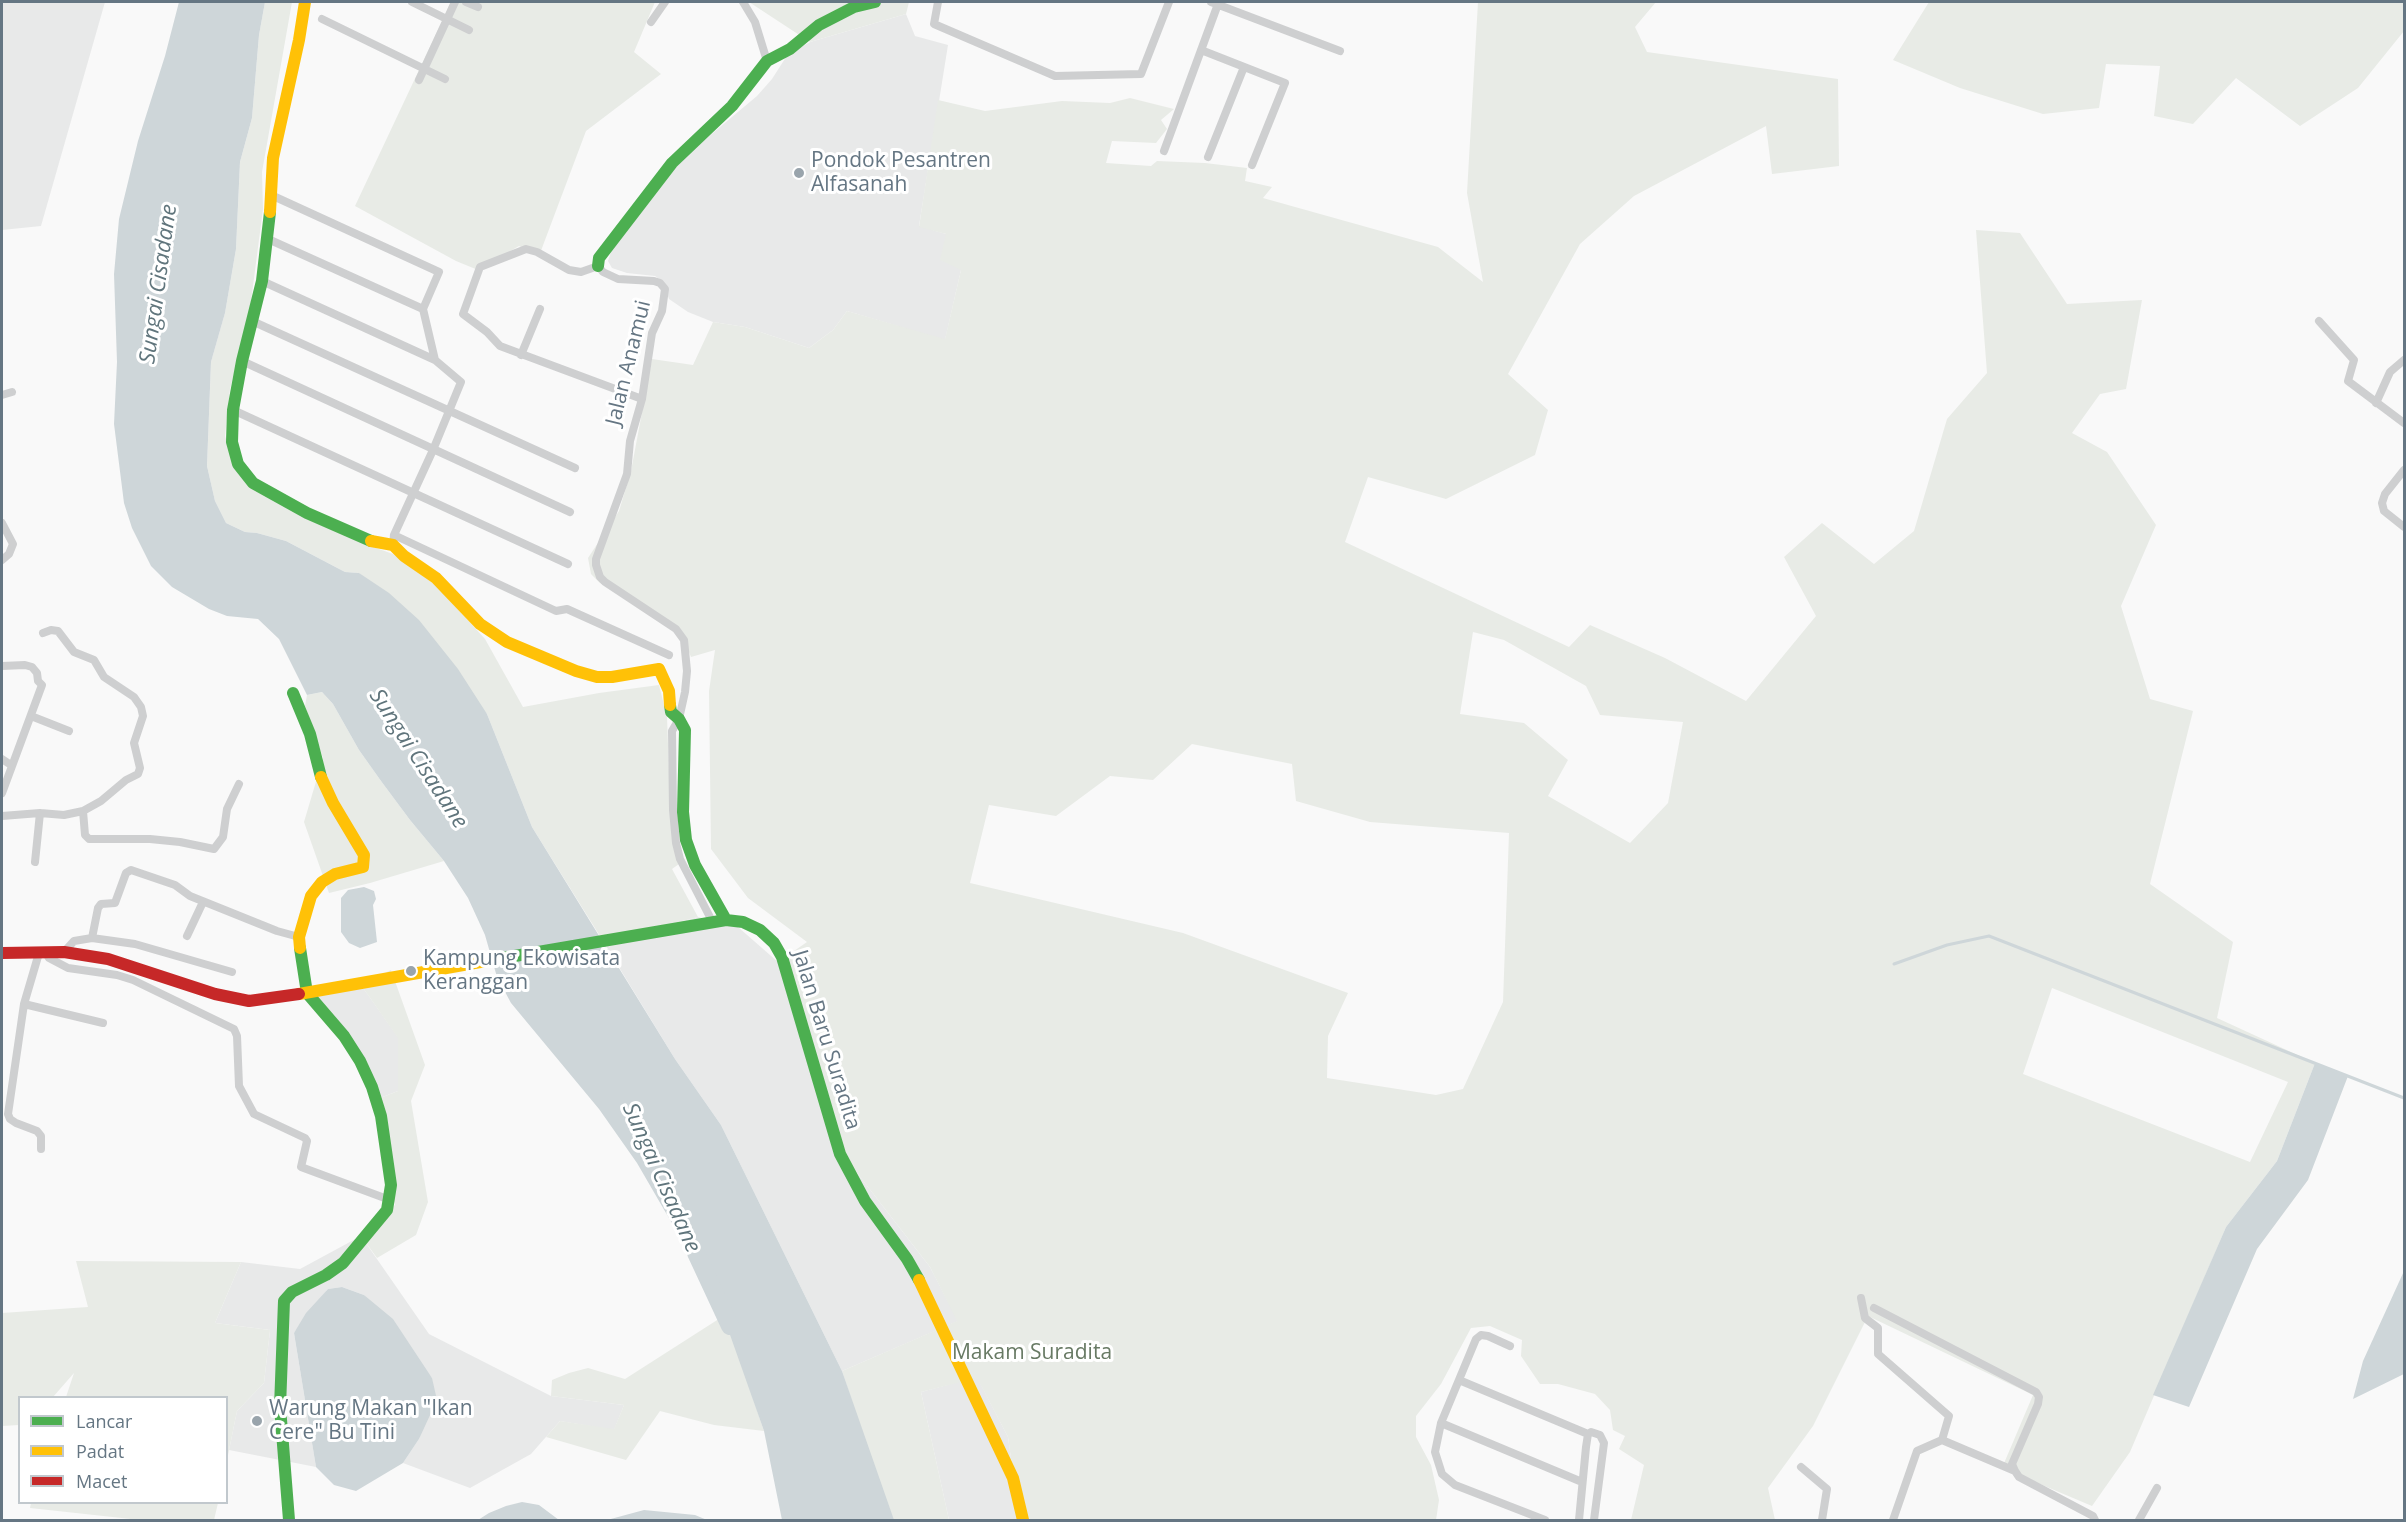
<!DOCTYPE html>
<style>
body{margin:0}
#map{position:relative;width:2406px;height:1522px;overflow:hidden;background:#f9f9f9;font-family:"Open Sans",sans-serif}
canvas{display:block}
.frame{position:absolute;inset:0;border:3px solid #657683;pointer-events:none}
.legend{position:absolute;left:18px;top:1396px;width:210px;height:108px;box-sizing:border-box;background:#fff;border:2px solid #c1c8cd;margin:0;padding:8px 10px;list-style:none;font-size:18px;color:#657683}
.legend li{display:flex;align-items:center;gap:12px;height:30px}
.legend b{width:30px;border:2px solid #c1c8cd}
</style>
<div id="map">
<canvas width="2406" height="1522"></canvas>
<div class="frame"></div>
<ul class="legend">
<li><b style="height:8px;background:#4caf50"></b>Lancar</li>
<li><b style="height:8px;background:#ffc107"></b>Padat</li>
<li><b style="height:8px;background:#c62828"></b>Macet</li>
</ul>
</div>
<script>
const c = document.querySelector('canvas').getContext('2d');
c.lineJoin = 'round';
function fill(path, color) {
  c.fillStyle = color;
  c.fill(path, 'evenodd');
}
function shape(rows) {
  const path = new Path2D();
  for (const r of rows) {
    path.moveTo(r[0], r[1]);
    for (let i = 2; i < r.length; i += 2) path.lineTo(r[i], r[i + 1]);
  }
  return path;
}
function strokePath(path, color, width, dash) {
  c.strokeStyle = color;
  c.lineWidth = width;
  c.lineCap = dash ? 'butt' : 'round';
  c.setLineDash(dash || []);
  c.stroke(path);
}
function drawText(font, color, halo, rows, align = 'center') {
  c.font = font + ' "Open Sans",sans-serif';
  c.lineWidth = 6;
  c.setLineDash([]);
  c.textBaseline = 'middle';
  c.strokeStyle = halo;
  c.fillStyle = color;
  for (const [text, x, y, turn = 0] of rows) {
    c.save();
    c.translate(x, y);
    c.rotate((+turn || 0) * Math.PI / 180);
    c.textAlign = isNaN(turn) ? turn : align;
    if (halo) c.strokeText(text, 0, 0);
    c.fillText(text, 0, 0);
    c.restore();
  }
}
const built = shape([
 [2,2,105,2,41,226,2,230],
 [906,14,915,36,948,45,919,226,946,234,961,270,945,340,847,311,833,330,809,348,745,327,713,322,688,312,669,299,662,281,655,276,627,273,612,268,608,261,611,252,652,193,689,153,757,96,772,79,788,54,810,42],
 [698,917,738,927,778,962,830,1138,930,1267,958,1321,842,1371,721,1125,675,1059,603,941],
 [361,985,398,1037,398,1091,375,1100,369,1072,307,992],
 [361,1236,429,1334,551,1396,624,1405,614,1430,560,1421,531,1454,470,1488,403,1463,419,1439,432,1378,364,1295,342,1287,328,1289,294,1333,316,1467,229,1450,237,1411,264,1383,270,1330,215,1323,241,1262,300,1269],
 [977,1377,1008,1437,1018,1508,1017,1520,949,1520,921,1392]
]);
const green = shape([
 [265,2,292,2,262,172,263,209,250,309,230,389,225,436,235,468,365,544,393,554,438,587,485,639,523,707,599,693,659,685,667,717,671,826,679,864,672,869,698,917,603,941,532,827,487,714,359,573,345,572,286,541,257,533,245,532,226,523,215,501,207,466,211,362,225,313,236,249,240,162,252,118,259,35],
 [451,2,655,2,634,52,661,74,586,131,539,256,519,246,478,270,456,261,355,206],
 [749,2,909,2,906,14,810,42],
 [1478,2,1656,2,1635,27,1647,52,1838,79,1839,166,1772,174,1766,126,1634,196,1580,244,1508,374,1548,410,1535,455,1446,499,1368,477,1345,542,1569,647,1590,625,1665,658,1746,701,1816,616,1784,557,1822,523,1874,564,1914,531,1947,419,1987,373,1976,230,2020,233,2067,304,2142,300,2126,389,2100,394,2072,433,2107,452,2156,525,2121,606,2150,699,2193,711,2150,884,2233,942,2217,1018,2315,1063,2277,1161,2226,1227,2130,1452,2092,1506,2002,1468,2033,1395,1868,1316,1813,1426,1768,1488,1775,1520,1631,1520,1644,1465,1619,1449,1625,1436,1613,1430,1610,1410,1595,1394,1558,1384,1540,1384,1521,1356,1522,1340,1490,1326,1471,1328,1441,1384,1416,1416,1416,1437,1431,1465,1439,1500,1436,1520,1017,1520,1018,1508,1008,1437,977,1378,921,1392,949,1520,891,1520,842,1371,957,1321,930,1267,830,1138,778,962,807,942,748,898,711,849,709,691,715,650,691,657,682,635,629,599,600,583,591,574,588,558,619,511,631,471,652,359,693,365,713,322,745,327,809,348,833,330,847,311,945,339,961,270,940,260,946,234,919,227,938,100,985,111,1062,101,1110,103,1130,98,1174,109,1161,120,1167,129,1156,143,1112,141,1106,163,1151,166,1157,161,1205,163,1247,168,1245,181,1272,187,1263,198,1438,247,1483,282,1467,193],
 [1473,632,1504,640,1586,686,1600,715,1683,722,1668,803,1630,843,1548,796,1568,760,1524,723,1460,714],
 [1192,744,1292,764,1296,801,1370,822,1509,833,1503,1002,1463,1089,1436,1095,1327,1078,1328,1036,1348,993,1183,933,970,883,989,805,1056,816,1110,776,1153,780],
 [2052,988,2288,1082,2250,1162,2023,1074],
 [1929,2,2404,2,2404,31,2358,88,2300,126,2236,78,2193,124,2154,116,2160,66,2106,64,2099,108,2043,114,1960,88,1893,60],
 [322,692,333,704,359,750,381,781,410,820,444,861,370,883,329,893,304,822,323,758,305,706,307,695],
 [391,970,425,1065,411,1101,428,1202,416,1235,377,1258,361,1236,395,1205,381,1152,375,1100,398,1091,398,1038,361,985],
 [76,1261,241,1262,215,1323,270,1330,264,1383,237,1411,227,1460,226,1398,66,1397,74,1373,53,1397,20,1398,19,1425,2,1426,2,1313,88,1307],
 [725,1315,764,1431,714,1425,660,1411,626,1460,546,1437,560,1421,614,1429,624,1405,551,1396,552,1380,569,1373,588,1368,625,1379],
 [31,1503,218,1502,218,1503,214,1520,140,1520,30,1508]
]);
const water = shape([
 [179,2,265,2,259,35,252,118,240,162,236,249,225,313,211,362,207,466,215,501,226,523,245,532,257,533,286,541,345,572,359,573,389,593,419,620,458,669,487,714,532,827,675,1059,721,1125,842,1371,894,1520,782,1520,764,1431,711,1281,677,1232,637,1163,599,1109,511,1003,497,977,485,935,468,898,444,861,410,820,381,781,359,750,333,704,322,692,307,695,279,639,258,619,227,616,209,609,172,587,151,566,132,528,124,503,114,424,117,362,114,274,119,219,138,141,165,56],
 [364,887,374,891,376,899,373,905,377,942,360,948,349,943,341,932,341,898,348,890],
 [2315,1063,2348,1076,2308,1180,2257,1249,2189,1407,2153,1395,2226,1227,2277,1161],
 [2404,1271,2404,1374,2353,1399,2363,1361],
 [342,1287,364,1295,393,1319,432,1378,437,1400,419,1439,403,1463,356,1491,334,1485,316,1467,294,1333,306,1313,328,1289],
 [522,1502,539,1505,559,1520,478,1520,489,1513,506,1506],
 [644,1510,695,1515,707,1520,607,1520]
]);
const stream = shape([
 [1894,964,1947,945,1989,936,2404,1098]
]);
const river = shape([
 [696,1253,730,1326]
]);
const street = shape([
 [412,2,469,30],
 [466,2,478,7],
 [743,2,755,22,767,61],
 [938,2,934,24,1055,76,1141,74,1169,2],
 [1211,2,1340,51],
 [322,19,445,79],
 [651,22,665,2],
 [1201,50,1285,83,1252,165],
 [419,80,455,2],
 [1164,151,1218,4],
 [1208,157,1244,67],
 [271,195,439,272,423,309,435,360,461,382,433,450,394,535,393,545],
 [268,239,423,309],
 [262,281,435,360],
 [252,321,575,468],
 [2319,321,2354,360,2348,381,2404,423],
 [521,355,540,309],
 [242,361,570,512],
 [2,395,12,392],
 [642,399,500,346,487,332,463,314,480,267,526,249,537,252,569,270,581,272,598,266,603,272,618,279,654,281,660,283,665,289,662,311,652,333,642,399,630,441,627,474,596,559,596,565,600,577,605,582,676,629,684,640,687,671,685,692,679,719,672,731,673,810,676,843,680,859,712,921],
 [2376,403,2390,372,2404,360],
 [233,410,568,564],
 [2404,470,2385,494,2382,503,2384,511,2404,527],
 [2,523,13,544,9,554,2,560],
 [394,535,556,611,567,609,669,655],
 [43,633,51,630,58,631,74,652,94,660,104,677,134,697,141,707,143,716,134,743,140,768,138,774,126,780,101,801,83,811],
 [2,666,25,665,32,667,37,673,38,681,42,685,2,793],
 [31,716,69,731],
 [2,759,11,765],
 [2,816,40,813,64,815,83,811,85,835,89,839,150,839,180,842,214,849,223,837,227,809,239,784],
 [35,862,40,813],
 [187,936,203,902],
 [92,938,98,908,101,904,115,903,126,873,131,870,175,885,190,896,277,931,299,937],
 [45,952,49,958,68,968,117,975,133,980,234,1029,237,1036,239,1086,254,1114,305,1138,307,1141,301,1167,390,1200],
 [64,952,74,941,92,938,135,944,232,972],
 [39,953,24,1004,8,1114,10,1119,16,1123,37,1131,41,1136,41,1149],
 [24,1004,103,1023],
 [1861,1298,1865,1318,1878,1328,1878,1354,1949,1416,1942,1440,2015,1471,2019,1477,2093,1516,2095,1520],
 [1874,1308,2036,1392,2039,1397,2038,1404,2012,1464,2015,1471],
 [1510,1346,1488,1336,1481,1335,1476,1339,1441,1423,1435,1452,1442,1474,1455,1485,1545,1520],
 [1459,1380,1588,1434],
 [1441,1423,1582,1482],
 [1801,1467,1827,1489,1822,1520],
 [1579,1520,1586,1447,1588,1434,1591,1432,1600,1435,1604,1443,1594,1520],
 [1893,1520,1917,1451,1942,1440],
 [2139,1520,2157,1488]
]);
const fast = shape([
 [270,212,262,281,242,361,233,410,232,442,238,464,253,483,307,513,371,541],
 [598,266,599,258,672,163,732,106,767,61,790,49,819,25,854,7,875,2],
 [293,693,310,734,321,777],
 [670,705,671,712,679,719,685,730,683,812,686,840,695,865,726,920],
 [503,958,726,920,743,922,760,930,774,943,782,957,840,1154,865,1201,907,1259,919,1280],
 [289,1520,280,1407,284,1301,292,1292,326,1275,343,1263,387,1210,391,1185,381,1116,372,1087,360,1061,344,1036,307,993,300,948]
]);
const slow = shape([
 [270,212,273,158,299,40,305,2],
 [371,541,393,545,404,556,436,578,480,624,507,642,576,671,597,677,612,677,659,669,669,691,670,705],
 [300,948,299,937,311,896,322,882,335,874,363,867,364,855,333,803,321,777],
 [299,994,503,958],
 [919,1280,1013,1478,1023,1520]
]);
const jam = shape([
 [2,953,64,952,108,959,215,994,249,1001,299,994]
]);
const markers = [
 [799,173,6,"#99a4ac"],
 [411,971,6,"#99a4ac"],
 [257,1421,6,"#99a4ac"]
];
const poiNames = [
 ["Pondok Pesantren",811,161],
 ["Alfasanah",811,185],
 ["Kampung Ekowisata",423,959],
 ["Keranggan",423,983],
 ["Warung Makan \"Ikan",269,1409],
 ["Cere\" Bu Tini",269,1433]
];
const streetNames = [
 ["Jalan Anamui",629,363,-76],
 ["Jalan Baru Suradita",826,1040,73]
];
const parkNames = [
 ["Makam Suradita",1032,1353]
];
const waterNames = [
 ["Sungai Cisadane",159,284,-82],
 ["Sungai Cisadane",418,759,57],
 ["Sungai Cisadane",661,1178,66]
];
fill(built, '#e8e9e9');
fill(green, '#e8ebe6');
fill(water, '#ced6d9');
strokePath(stream, '#ced6d9', 3);
strokePath(river, '#ced6d9', 18);
strokePath(street, '#cecfd0', 8);
strokePath(fast, '#4caf50', 12);
strokePath(slow, '#ffc107', 12);
strokePath(jam, '#c62828', 12);
for (const [x, y, r, color] of markers) {
  const dot = new Path2D();
  dot.arc(x, y, r, 0, 2 * Math.PI);
  c.fillStyle = color;
  c.fill(dot);
  strokePath(dot, '#fff', 2);
}
drawText('21px', '#657683', '#fff', poiNames, 'left');
drawText('21px', '#657683', '#fff', streetNames);
drawText('21px', '#687a64', '#fff', parkNames);
drawText('italic 22px', '#60757c', '#fff', waterNames);
</script>
